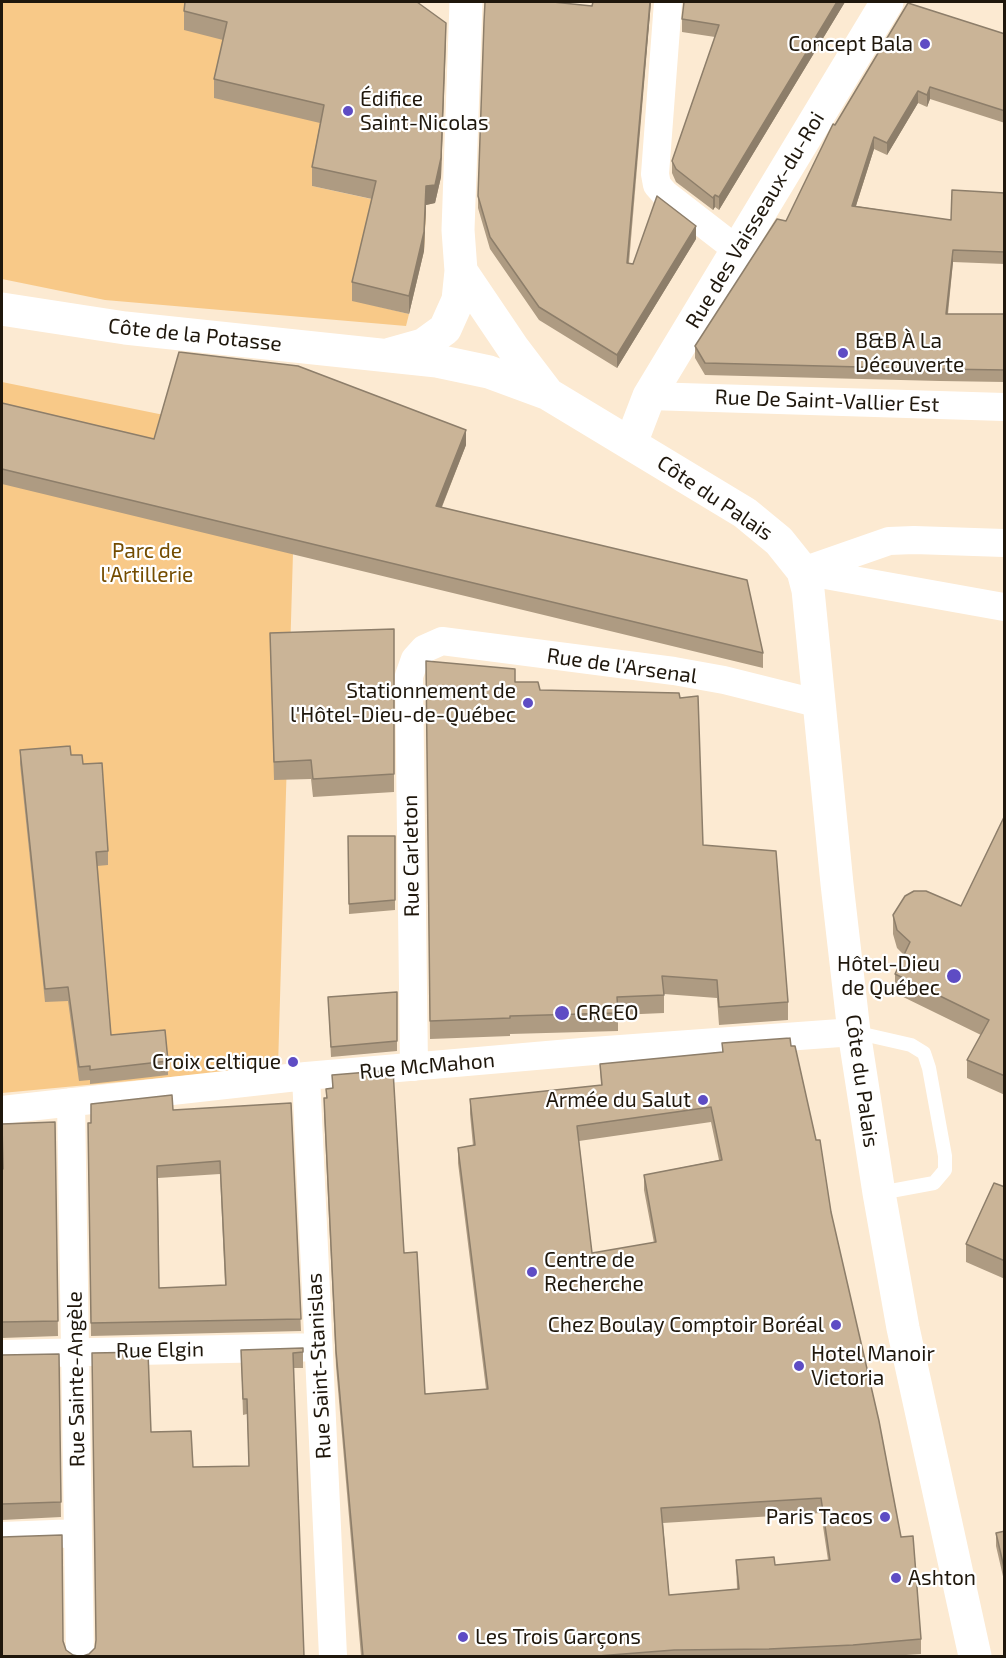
<!DOCTYPE html>
<meta charset="utf-8">
<style>
body{margin:0}
#map{position:relative;width:1006px;height:1658px;overflow:hidden;background:#fcead2;font-family:"Exo 2",sans-serif}
canvas{display:block}
.frame{position:absolute;inset:0;border:3px solid #1f170c;pointer-events:none}
</style>
<div id="map">
<canvas width="1006" height="1658"></canvas>
<div class="frame"></div>
</div>
<script>
const c = document.querySelector('canvas').getContext('2d');
c.lineJoin = 'round';
function fill(path, color) {
  c.fillStyle = color;
  c.fill(path, 'evenodd');
}
function shape(rows) {
  const path = new Path2D();
  for (const r of rows) {
    path.moveTo(r[0], r[1]);
    for (let i = 2; i < r.length; i += 2) path.lineTo(r[i], r[i + 1]);
  }
  return path;
}
function strokePath(path, color, width, dash) {
  c.strokeStyle = color;
  c.lineWidth = width;
  c.lineCap = dash ? 'butt' : 'round';
  c.setLineDash(dash || []);
  c.stroke(path);
}
function drawText(font, color, halo, rows, align = 'center') {
  c.font = font + ' "Exo 2",sans-serif';
  c.lineWidth = 4.5;
  c.setLineDash([]);
  c.textBaseline = 'middle';
  c.strokeStyle = halo;
  c.fillStyle = color;
  for (const [text, x, y, turn = 0] of rows) {
    c.save();
    c.translate(x, y);
    c.rotate((+turn || 0) * Math.PI / 180);
    c.textAlign = isNaN(turn) ? turn : align;
    if (halo) c.strokeText(text, 0, 0);
    c.fillText(text, 0, 0);
    c.restore();
  }
}
const green = shape([
 [2,2,188,2,227,41,324,124,312,186,426,211,424,250,367,237,352,300,409,314,406,326,105,300,2,279],
 [298,381,278,1067,2,1093,2,382,164,415]
]);
const lane = shape([
 [854,1032,911,1045,924,1053,929,1068,945,1156,945,1170,934,1183,880,1193]
]);
const street = shape([
 [668,2,655,174,657,185,665,194,736,249],
 [649,396,1004,407],
 [803,571,889,541,914,540,1004,543],
 [803,571,1004,607],
 [414,1067,409,676,415,659,424,649,442,641,674,671,724,680,820,704],
 [306,1076,333,1656],
 [71,1102,80,1656],
 [2,1110,306,1076,593,1051,854,1032],
 [2,1354,318,1347],
 [2,1536,78,1533]
]);
const secondary = shape([
 [466,2,458,230,461,271,513,348,548,394,745,513,779,541,803,571,808,590,837,884,854,1032,879,1193,903,1328,975,1656],
 [2,309,125,328,437,361,489,372,546,393],
 [391,354,423,345,445,329,458,300,461,271],
 [631,443,649,396,887,2]
]);
const wall = shape([
 [185,2,417,2,446,41,441,177,435,203,426,205,424,251,409,314,352,301,352,282,372,199,312,186,312,167,320,123,214,98,214,79,223,40,184,30,184,11],
 [593,2,651,2,629,263,633,264,696,239,617,368,539,320,490,249,478,208,478,196,592,6],
 [845,2,719,210,715,207,713,210,676,182,672,173,672,161,715,37,682,32,682,19],
 [1005,34,1005,123,930,99,927,107,918,103,887,155,874,149,856,206,951,220,1005,193,1005,264,953,262,948,314,1005,314,1005,382,940,381,705,375,695,358,695,346,786,221,835,125],
 [2,403,154,439,466,445,442,507,763,653,763,668,2,484],
 [394,629,394,792,313,797,311,779,274,780,270,633],
 [426,661,515,682,540,690,703,845,788,1002,788,1020,719,1025,717,998,664,994,664,1013,618,1015,618,1031,510,1034,510,1036,430,1039],
 [20,750,71,755,83,764,108,851,108,865,97,866,111,1035,168,1061,168,1075,90,1084,90,1080,79,1081,68,1001,45,1002,20,764],
 [1005,815,1005,1095,967,1078,967,1060,981,1035,895,993,895,974,904,955,897,948,893,934,893,915,961,906],
 [348,836,395,836,395,910,349,914],
 [397,992,397,1051,331,1057,328,997],
 [722,1043,791,1046,831,1212,921,1639,921,1654,891,1656,361,1656,336,1366,324,1113,324,1098,326,1098,326,1089,332,1088,332,1075,404,1253,425,1394,486,1389,458,1163,458,1148,473,1146,470,1114,470,1099,601,1085,600,1064,722,1052],
 [711,1122,719,1160,644,1175,644,1190,654,1243,592,1253,579,1141],
 [821,1513,828,1560,775,1565,736,1560,737,1589,669,1595,663,1523],
 [291,1103,301,1331,91,1336,88,1123,173,1110],
 [220,1174,225,1285,159,1288,158,1178],
 [55,1122,58,1336,2,1338,2,1124],
 [1005,1187,1005,1279,966,1262,966,1244],
 [303,1348,303,1368,293,1368,304,1656,89,1654,95,1648,151,1432,193,1467,249,1466,247,1414,243,1415,241,1350],
 [59,1354,61,1517,2,1520,2,1355],
 [1005,1531,1005,1585,996,1546,996,1533]
]);
const shadedWall = shape([
 [650,2,651,2,627,275,627,263],
 [837,2,845,2,719,210,719,197],
 [446,23,441,177,435,203,426,205,424,251,409,314,409,296],
 [930,87,930,99,927,107,927,95],
 [918,91,918,103,887,155,887,143],
 [874,137,874,149,852,218,852,206],
 [715,195,715,207,713,210,713,198],
 [696,226,696,239,617,368,617,355],
 [953,250,953,262,946,326,946,314],
 [466,430,466,445,436,521,436,506]
]);
const building = shape([
 [185,2,417,2,446,23,441,158,435,185,426,186,424,232,409,296,352,282,376,181,312,167,324,105,214,79,227,22,184,11,185,2],
 [485,2,553,2,592,6,593,2,650,2,627,263,633,264,657,196,696,226,617,355,539,307,490,237,478,196,484,22,485,2],
 [684,2,837,2,719,197,715,195,713,198,676,169,672,161,719,25,682,19,684,2],
 [908,3,1005,34,1005,111,930,87,927,95,918,91,887,143,874,137,852,206,951,220,952,190,1005,193,1005,252,953,250,946,314,1005,314,1005,370,940,369,705,363,695,346,777,219,786,221,833,124,835,125,908,3],
 [179,352,298,366,466,430,436,506,747,580,763,653,2,469,2,403,154,439,179,352],
 [394,629,394,774,313,779,311,760,274,762,270,633,394,629],
 [426,661,515,669,515,682,538,682,540,690,679,693,680,698,698,696,703,845,776,851,788,1002,719,1007,717,980,662,976,664,995,617,997,618,1013,510,1016,510,1018,430,1021,426,661],
 [70,746,71,755,82,755,83,764,102,763,108,851,96,852,111,1035,165,1030,168,1061,90,1070,90,1066,79,1067,68,987,45,989,20,750,70,746],
 [1005,815,1005,1076,967,1060,989,1020,895,974,910,942,897,930,893,915,905,896,914,891,926,891,961,906,1005,815],
 [348,836,395,836,395,900,349,904,348,836],
 [397,992,397,1041,331,1047,328,997,397,992],
 [790,1038,791,1046,795,1046,816,1140,820,1140,831,1212,879,1421,901,1537,913,1536,921,1639,853,1645,769,1649,674,1650,598,1656,363,1656,336,1351,324,1098,327,1098,326,1089,333,1088,332,1075,393,1070,404,1253,417,1252,425,1394,488,1389,458,1148,475,1145,470,1099,602,1085,600,1064,723,1052,722,1043,790,1038],
 [711,1107,722,1160,644,1175,656,1242,592,1253,577,1126,711,1107],
 [821,1498,830,1560,775,1565,774,1557,736,1560,739,1589,669,1595,661,1508,821,1498],
 [172,1095,173,1110,291,1103,301,1319,91,1323,88,1123,91,1123,91,1104,172,1095],
 [220,1161,226,1285,159,1288,157,1166,220,1161],
 [55,1122,58,1321,2,1322,2,1169,3,1169,2,1124,55,1122],
 [994,1183,1005,1187,1005,1261,966,1244,994,1183],
 [303,1348,303,1352,293,1353,304,1656,83,1656,89,1654,95,1648,96,1640,92,1353,148,1352,151,1432,191,1431,193,1467,249,1466,247,1399,243,1399,241,1350,303,1348],
 [59,1354,61,1502,2,1504,2,1355,59,1354],
 [1005,1531,1005,1572,996,1533,1005,1531],
 [62,1535,63,1641,66,1650,73,1655,78,1656,2,1656,2,1537,62,1535]
]);
const markers = [
 [925,44,6,"#5e4cc4"],
 [348,111,6,"#5e4cc4"],
 [843,353,6,"#5e4cc4"],
 [528,703,6,"#5e4cc4"],
 [954,976,8,"#5e4cc4"],
 [562,1013,8,"#5e4cc4"],
 [293,1062,6,"#5e4cc4"],
 [703,1100,6,"#5e4cc4"],
 [532,1272,6,"#5e4cc4"],
 [836,1325,6,"#5e4cc4"],
 [799,1366,6,"#5e4cc4"],
 [885,1517,6,"#5e4cc4"],
 [896,1578,6,"#5e4cc4"],
 [463,1637,6,"#5e4cc4"]
];
const poiNames = [
 ["Concept Bala",913,44],
 ["Édifice",360,99,"left"],
 ["Saint-Nicolas",360,123,"left"],
 ["B&B À La",855,341,"left"],
 ["Découverte",855,365,"left"],
 ["Stationnement de",516,691],
 ["l'Hôtel-Dieu-de-Québec",516,715],
 ["Hôtel-Dieu",940,964],
 ["de Québec",940,988],
 ["CRCEO",576,1013,"left"],
 ["Croix celtique",281,1062],
 ["Armée du Salut",691,1100],
 ["Centre de",544,1260,"left"],
 ["Recherche",544,1284,"left"],
 ["Chez Boulay Comptoir Boréal",824,1325],
 ["Hotel Manoir",811,1354,"left"],
 ["Victoria",811,1378,"left"],
 ["Paris Tacos",873,1517],
 ["Ashton",908,1578,"left"],
 ["Les Trois Garçons",475,1637,"left"]
];
const streetNames = [
 ["Rue des Vaisseaux-du-Roi",755,220,-59],
 ["Côte de la Potasse",195,335,6],
 ["Rue De Saint-Vallier Est",827,401,2],
 ["Côte du Palais",715,498,34],
 ["Rue de l'Arsenal",622,666,8],
 ["Rue Carleton",411,856,-91],
 ["Rue McMahon",427,1066,-5],
 ["Côte du Palais",862,1081,82],
 ["Rue Elgin",160,1350,-1],
 ["Rue Saint-Stanislas",319,1366,-93],
 ["Rue Sainte-Angèle",76,1379,-91]
];
const parkNames = [
 ["Parc de",147,551],
 ["l'Artillerie",147,575]
];
fill(green, '#f8c988');
strokePath(lane, '#fff', 14);
strokePath(street, '#fff', 28);
strokePath(secondary, '#fff', 33);
fill(wall, '#ae9b82');
fill(shadedWall, '#8d7e6a');
fill(building, '#cab497');
strokePath(building, '#8d7e6a', 1.5);
for (const [x, y, r, color] of markers) {
  const dot = new Path2D();
  dot.arc(x, y, r, 0, 2 * Math.PI);
  c.fillStyle = color;
  c.fill(dot);
  strokePath(dot, '#fff', 2);
}
drawText('21px', '#1f170c', '#fff', poiNames, 'right');
drawText('21px', '#1f170c', '#fff', streetNames);
drawText('21px', '#744c00', '#fff', parkNames);
</script>
